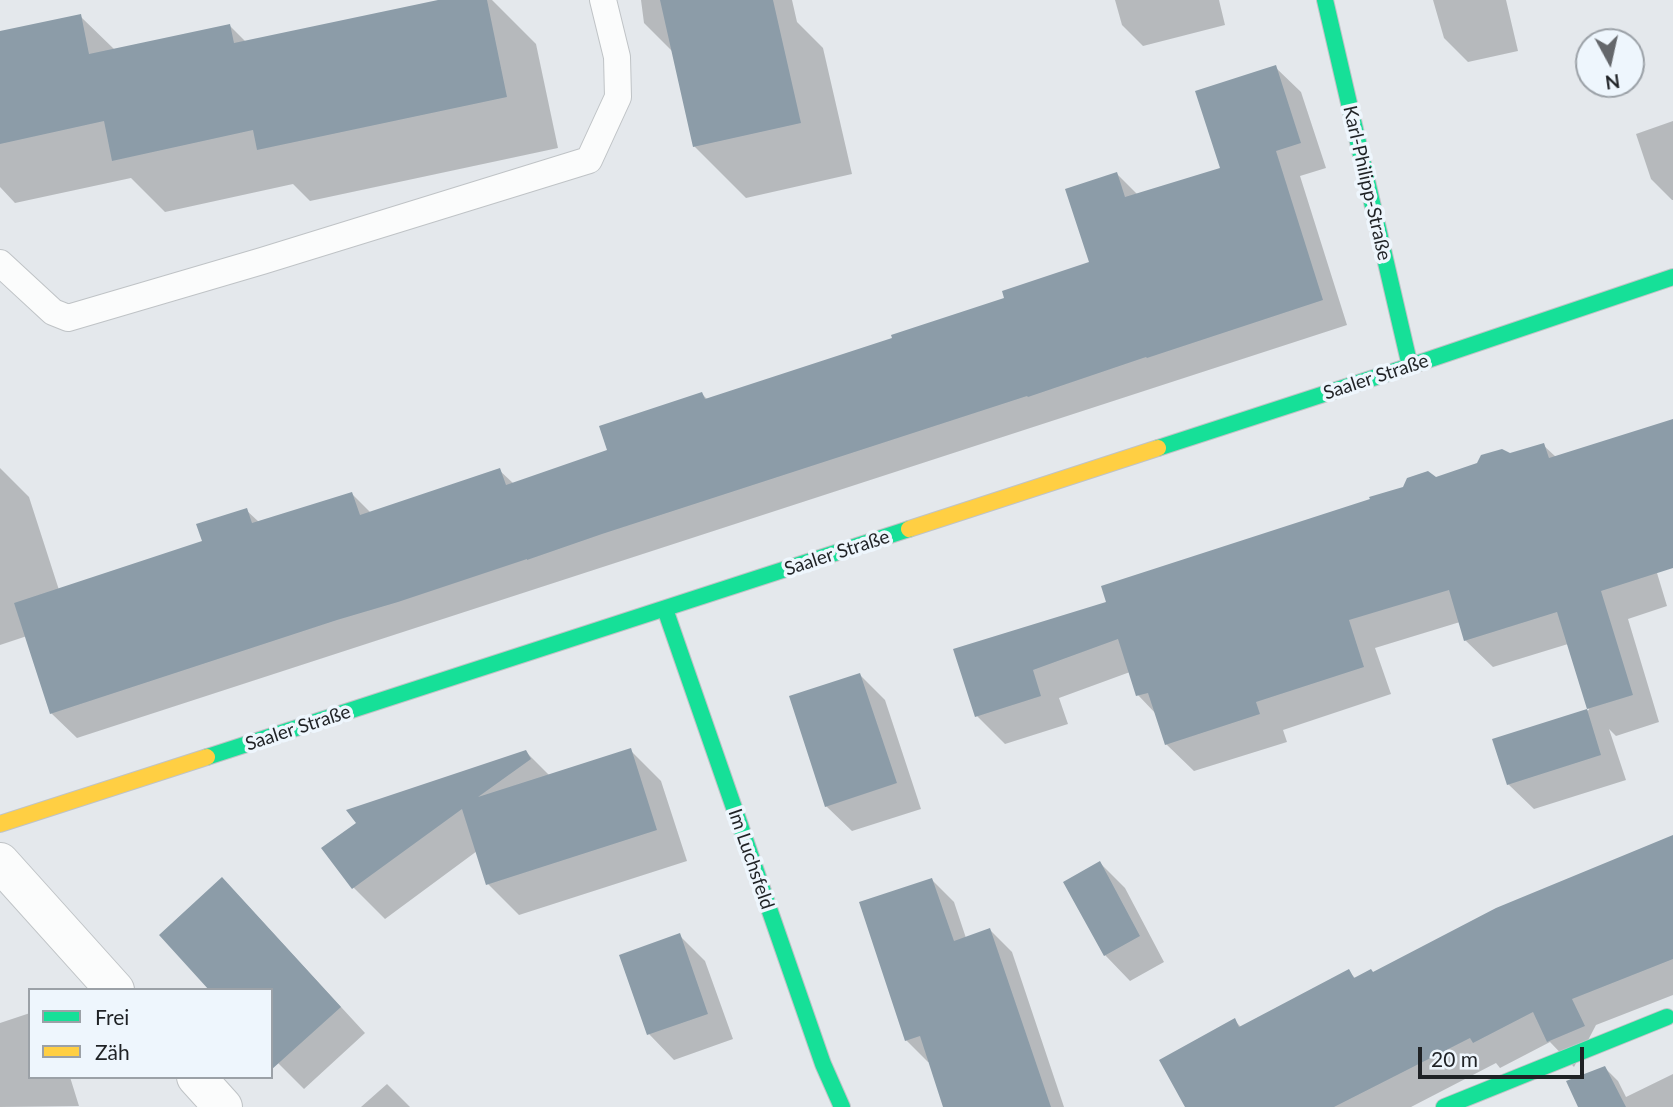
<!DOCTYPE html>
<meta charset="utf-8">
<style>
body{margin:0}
#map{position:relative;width:1673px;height:1107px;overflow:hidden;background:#e4e8ec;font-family:Lato,sans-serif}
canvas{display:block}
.legend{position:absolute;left:28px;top:988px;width:245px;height:91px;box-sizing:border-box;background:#eef6fd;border:2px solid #9ba1a7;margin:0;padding:9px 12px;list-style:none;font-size:21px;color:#1f2225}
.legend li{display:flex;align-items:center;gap:14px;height:35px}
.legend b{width:35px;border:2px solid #9ba1a7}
.north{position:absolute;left:1575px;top:28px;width:70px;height:70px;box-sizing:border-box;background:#eef6fd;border:2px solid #9ba1a7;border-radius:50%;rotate:172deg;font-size:19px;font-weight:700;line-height:28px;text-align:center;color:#1f2225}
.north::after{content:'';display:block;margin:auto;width:24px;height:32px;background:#64676b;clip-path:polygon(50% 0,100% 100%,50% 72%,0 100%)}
.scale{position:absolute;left:1418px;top:1047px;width:166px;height:32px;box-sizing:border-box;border:4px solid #1f2225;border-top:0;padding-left:9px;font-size:21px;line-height:24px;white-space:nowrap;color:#1f2225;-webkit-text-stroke:5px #eef6fd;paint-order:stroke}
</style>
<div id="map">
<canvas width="1673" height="1107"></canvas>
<ul class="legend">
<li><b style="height:9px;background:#16e098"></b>Frei</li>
<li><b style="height:9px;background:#ffcf43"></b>Zäh</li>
</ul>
<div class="north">N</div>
<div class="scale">20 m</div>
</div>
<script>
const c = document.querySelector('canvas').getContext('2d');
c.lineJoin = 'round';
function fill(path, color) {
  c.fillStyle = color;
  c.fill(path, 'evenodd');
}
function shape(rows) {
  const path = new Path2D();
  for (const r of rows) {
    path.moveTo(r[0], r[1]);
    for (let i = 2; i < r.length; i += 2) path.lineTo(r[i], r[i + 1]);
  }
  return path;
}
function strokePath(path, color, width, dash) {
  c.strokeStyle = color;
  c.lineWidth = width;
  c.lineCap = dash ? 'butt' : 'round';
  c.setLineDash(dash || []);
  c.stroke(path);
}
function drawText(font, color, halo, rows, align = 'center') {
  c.font = font + ' Lato,sans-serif';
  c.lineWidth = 7;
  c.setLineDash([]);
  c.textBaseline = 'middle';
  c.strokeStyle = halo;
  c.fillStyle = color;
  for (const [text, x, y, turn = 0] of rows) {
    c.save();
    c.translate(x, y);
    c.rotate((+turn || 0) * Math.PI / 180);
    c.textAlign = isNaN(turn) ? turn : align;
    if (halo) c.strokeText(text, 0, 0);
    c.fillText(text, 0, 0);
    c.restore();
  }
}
const shadow = shape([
 [445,0,492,0,536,44,558,148,310,201,293,184,165,212,131,178,15,203,0,187,0,33,80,16,115,50,230,26,246,42],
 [641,0,792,0,797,22,823,48,852,174,746,198,694,146,673,52,644,23],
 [1115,0,1219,0,1225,25,1143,46,1122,25],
 [1433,0,1506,0,1518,51,1468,62,1444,38],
 [1275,67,1301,92,1326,168,1300,176,1347,325,77,738,51,713,27,636,0,645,0,468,29,497,59,590,204,543,246,510,259,522,352,494,371,513,499,470,514,484,609,451,702,394,708,400,894,339,1006,299,1091,264,1117,174,1138,195,1222,169],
 [1673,121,1673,200,1672,200,1651,179,1636,134],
 [1673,420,1673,556,1654,563,1667,606,1628,619,1659,722,1616,736,1609,729,1626,780,1534,809,1508,784,1494,740,1589,710,1568,644,1493,667,1465,640,1460,622,1375,648,1391,694,1283,730,1287,742,1194,771,1166,744,1157,715,1138,695,1130,672,1059,698,1068,724,1005,744,977,716,1108,603,1436,479,1543,445,1556,457],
 [860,675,885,700,921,809,852,831,826,806],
 [630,750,661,781,687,861,519,915,488,884,477,851,385,919,354,888,324,849,526,752,550,776],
 [1673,838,1673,995,1596,1025,1574,1067,1550,1042,1500,1068,1496,1063,1411,1107,1187,1107,1235,1021,1241,1027,1348,971,1356,979,1373,973],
 [1100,863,1125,888,1164,962,1130,981,1105,955],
 [932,880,954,902,966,938,990,930,1012,952,1064,1107,945,1107,930,1062,928,1062,906,1040],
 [247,905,365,1033,304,1089,271,1056,271,990],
 [679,935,705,961,733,1039,674,1060,649,1034],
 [30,1013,30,1077,70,1077,79,1106,0,1107,0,1023],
 [1605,1068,1618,1081,1626,1097,1673,1074,1673,1107,1580,1107],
 [387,1084,410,1107,361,1107]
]);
const building = shape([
 [438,0,487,0,507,97,257,150,253,130,112,161,104,121,0,144,0,31,81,14,89,54,230,24,234,43],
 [660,0,773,0,801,123,693,147],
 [1276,65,1301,143,1276,151,1323,300,1147,358,1146,357,1028,397,1027,396,602,534,527,560,527,559,398,602,337,620,50,714,14,603,202,541,196,524,247,508,252,523,352,492,360,515,500,468,506,485,607,450,599,426,702,392,705,399,892,338,891,335,1004,298,1002,291,1089,262,1065,189,1117,172,1125,197,1220,168,1195,91],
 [1673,419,1673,568,1601,591,1633,695,1587,709,1557,612,1464,641,1449,590,1349,620,1364,667,1256,702,1260,714,1165,745,1148,693,1136,696,1118,639,1033,670,1041,696,975,717,953,649,1106,602,1101,586,1370,499,1369,497,1403,487,1407,478,1428,471,1436,477,1477,463,1481,455,1502,449,1510,453,1544,443,1549,458],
 [860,673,897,783,825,807,789,696],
 [1587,709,1601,755,1507,785,1492,739],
 [631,748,657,830,486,885,462,809,352,889,321,848,356,823,346,810,526,750,531,759,478,797],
 [1673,835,1673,959,1572,999,1585,1026,1547,1042,1533,1012,1473,1043,1470,1038,1334,1107,1185,1107,1159,1060,1235,1018,1239,1027,1349,969,1354,978,1371,969,1373,972,1496,908],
 [1100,861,1140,936,1104,956,1063,882],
 [222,877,341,1007,271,1070,271,990,209,990,159,935],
 [932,878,954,941,990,928,1051,1107,943,1107,920,1036,905,1041,859,902],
 [680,933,708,1014,647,1035,619,955],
 [1605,1066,1626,1107,1578,1107,1566,1081]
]);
const lane = shape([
 [0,263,53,312,68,318,262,261,589,160,618,97,617,57,603,0]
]);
const street = shape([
 [0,862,115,990],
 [196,1077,223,1107]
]);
const fast = shape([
 [1325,0,1410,366],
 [1158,448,1410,366,1673,277],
 [665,609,823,1064,842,1107],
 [207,757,909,529],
 [1444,1107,1667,1017]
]);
const slow = shape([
 [909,529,1158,448],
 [0,824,207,757]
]);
const streetNames = [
 ["Karl-Philipp-Straße",1367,183,77],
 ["Saaler Straße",1376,377,-18],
 ["Saaler Straße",837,553,-18],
 ["Saaler Straße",298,728,-18],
 ["Im Luchsfeld",751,859,71]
];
fill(shadow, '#0003');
fill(building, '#8c9ca8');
strokePath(lane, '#bfc3c6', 28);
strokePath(street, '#bfc3c6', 40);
strokePath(fast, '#bfc3c6', 18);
strokePath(slow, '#bfc3c6', 18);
strokePath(lane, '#fbfcfc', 26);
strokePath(street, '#fbfcfc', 38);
strokePath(fast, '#16e098', 16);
strokePath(slow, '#ffcf43', 16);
drawText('19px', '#1f2225', '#eef6fd', streetNames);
</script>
